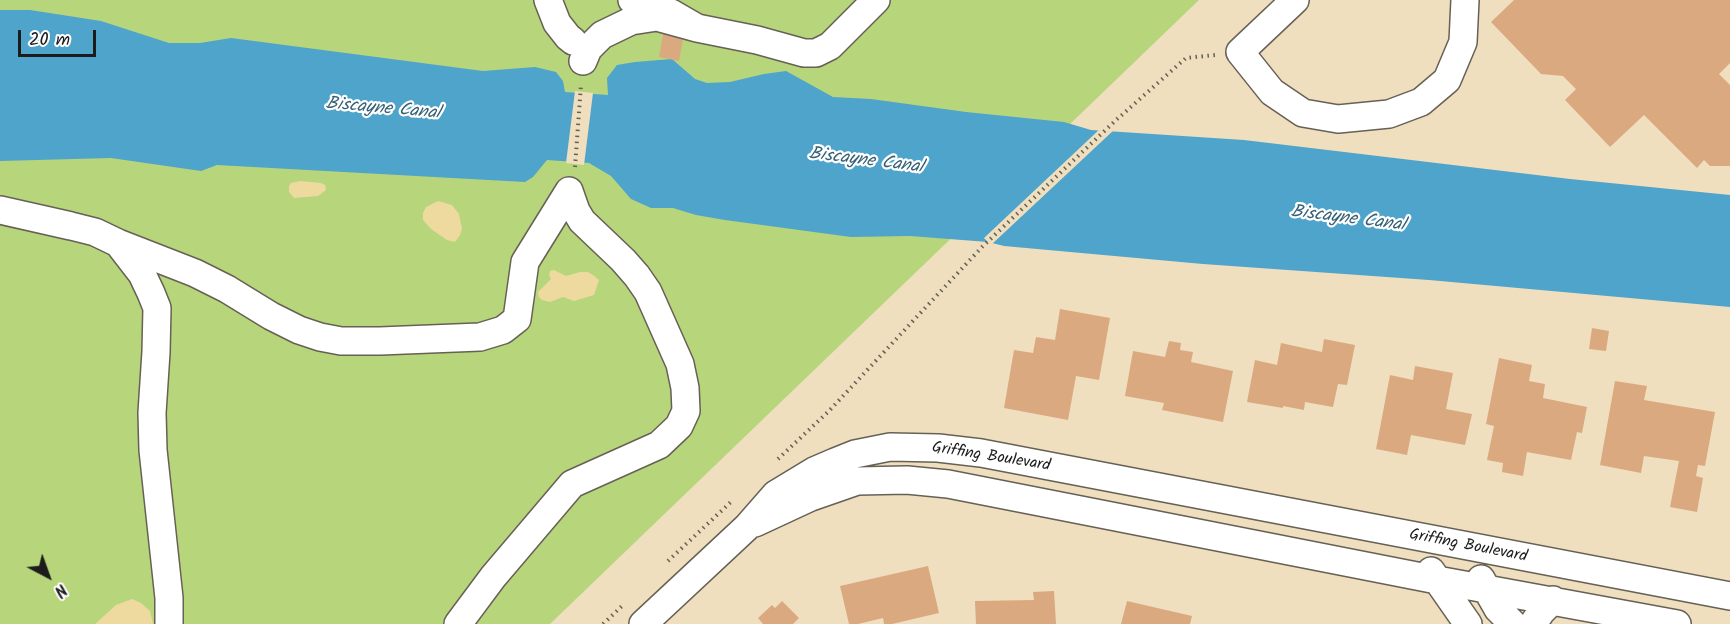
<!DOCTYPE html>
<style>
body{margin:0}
#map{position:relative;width:1730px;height:624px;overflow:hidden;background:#efdfbf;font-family:Kalam,sans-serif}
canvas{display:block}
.north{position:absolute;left:18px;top:546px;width:60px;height:60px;-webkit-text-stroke:4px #fff;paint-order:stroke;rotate:139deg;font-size:16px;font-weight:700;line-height:24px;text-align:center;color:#1c1c1c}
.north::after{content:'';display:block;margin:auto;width:21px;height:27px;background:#1c1c1c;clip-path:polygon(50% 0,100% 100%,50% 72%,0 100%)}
.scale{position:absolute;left:18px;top:30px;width:78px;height:27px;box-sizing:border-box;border:3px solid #1c1c1c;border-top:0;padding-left:8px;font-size:18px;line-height:21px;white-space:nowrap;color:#1c1c1c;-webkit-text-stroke:4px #fff;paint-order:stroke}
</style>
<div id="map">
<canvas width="1730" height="624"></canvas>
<div class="north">N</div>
<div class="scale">20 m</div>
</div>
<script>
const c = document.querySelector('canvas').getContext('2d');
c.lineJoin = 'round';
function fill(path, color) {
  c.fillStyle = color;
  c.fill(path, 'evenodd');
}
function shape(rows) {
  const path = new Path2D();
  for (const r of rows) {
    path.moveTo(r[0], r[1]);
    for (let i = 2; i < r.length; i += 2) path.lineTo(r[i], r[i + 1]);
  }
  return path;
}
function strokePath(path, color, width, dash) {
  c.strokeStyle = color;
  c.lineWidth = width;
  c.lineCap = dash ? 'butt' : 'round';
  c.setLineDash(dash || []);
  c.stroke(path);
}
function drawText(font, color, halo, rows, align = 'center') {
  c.font = font + ' Kalam,sans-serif';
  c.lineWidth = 4.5;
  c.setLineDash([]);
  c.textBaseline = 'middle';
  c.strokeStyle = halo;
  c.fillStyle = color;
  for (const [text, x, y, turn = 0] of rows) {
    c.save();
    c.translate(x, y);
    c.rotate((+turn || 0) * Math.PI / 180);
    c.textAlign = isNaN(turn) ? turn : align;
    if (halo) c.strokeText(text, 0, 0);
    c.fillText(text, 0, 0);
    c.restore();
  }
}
const green = shape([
 [0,0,1199,0,550,624,0,624]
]);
const sand = shape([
 [300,181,321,183,325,185,326,190,318,196,294,198,289,192,289,186,291,183],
 [438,201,452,205,459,214,462,229,460,235,455,242,447,240,431,229,423,220,423,213,426,207],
 [554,270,566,276,580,272,588,272,593,275,599,280,594,295,574,301,563,297,550,302,542,300,539,297,538,292,551,279,549,275,550,271],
 [132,599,141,603,150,611,153,624,95,624,116,605]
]);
const water = shape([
 [0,10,30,10,101,21,169,43,200,43,231,38,483,71,535,67,556,72,563,81,565,92,608,95,607,78,617,65,635,62,672,59,695,79,707,83,730,82,764,74,786,71,833,97,871,99,966,112,1064,122,1091,130,1244,140,1570,179,1730,195,1730,307,1429,280,1203,264,1004,246,988,242,910,236,851,237,725,220,696,215,673,208,651,208,631,199,611,176,589,163,547,160,533,177,525,182,217,165,201,171,111,158,0,161]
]);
const pier = shape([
 [575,91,593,93,584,165,566,163],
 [1101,128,1115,129,991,245,984,238]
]);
const building = shape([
 [1514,0,1730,0,1730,63,1719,74,1730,85,1730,166,1710,166,1704,160,1697,168,1644,115,1610,147,1565,100,1576,89,1563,76,1541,74,1491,22],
 [664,29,684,33,679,61,659,57],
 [1060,309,1110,318,1099,380,1076,376,1068,420,1004,408,1014,350,1033,353,1036,337,1055,340],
 [1592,328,1609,331,1606,351,1589,349],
 [1324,339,1355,345,1347,385,1338,384,1333,407,1305,402,1304,410,1283,406,1283,408,1247,402,1255,360,1277,365,1281,343,1322,352],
 [1169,341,1181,343,1180,350,1193,352,1191,362,1233,371,1223,422,1162,410,1164,403,1125,396,1133,351,1165,357],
 [1499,358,1532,365,1529,381,1545,384,1543,398,1587,407,1582,433,1577,432,1571,460,1527,452,1523,476,1502,472,1503,463,1487,460,1494,426,1486,424],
 [1415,366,1453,373,1446,409,1472,414,1465,445,1411,435,1407,455,1376,449,1390,375,1413,380],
 [1615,381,1647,386,1644,400,1715,412,1705,466,1698,465,1696,476,1703,478,1697,512,1670,507,1679,461,1644,456,1641,473,1600,465],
 [928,566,939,613,892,624,884,624,883,618,858,624,849,624,840,586],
 [1054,591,1056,624,976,624,975,601,1034,600,1033,592],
 [782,601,799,618,793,624,763,624,758,618,772,605,775,608],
 [1127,601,1192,616,1190,624,1121,624]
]);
const path = shape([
 [575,167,581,85],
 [778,459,829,411,982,247,1115,121,1186,58,1215,55],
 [668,561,733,500],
 [603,624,622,606]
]);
const minor = shape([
 [548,0,557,23,568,37,573,41],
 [1295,0,1240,52,1272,92,1303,113,1338,119,1389,114,1421,102,1447,80,1463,42,1465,0],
 [697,28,757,40,804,53,816,53,830,46,876,0],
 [583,61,588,49,602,35,631,21,657,17,697,28,671,13,649,10,639,6,632,0],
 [0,210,71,226,95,232,118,243,142,274,151,293,157,308,156,352,152,413,153,450,169,598,169,624],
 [118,243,195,273,227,289,271,316,299,330,320,337,341,341,380,341,480,337,503,330,517,319,525,262,569,191,576,211,582,221,623,260,637,276,648,292,680,364,685,388,686,411,679,426,659,445,572,484,493,577,458,624],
 [755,523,811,497,857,481,907,480,948,484,1437,580,1677,624],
 [1431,571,1468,624],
 [1481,579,1498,609,1513,624],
 [643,624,748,526,776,494,814,471,835,462,855,454,890,447,938,448,981,453,1730,596],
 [1533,624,1541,612,1553,600]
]);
const streetNames = [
 ["Griffing Boulevard",991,458,9],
 ["Griffing Boulevard",1468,547,11]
];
const waterNames = [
 ["Biscayne Canal",383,110,5],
 ["Biscayne Canal",866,162,7],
 ["Biscayne Canal",1348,220,7]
];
fill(green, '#b7d57b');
fill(sand, '#eeda9e');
fill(water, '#4ea4cb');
fill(pier, '#efdfbf');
fill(building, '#dba97f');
strokePath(minor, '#666055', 30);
strokePath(path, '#666055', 4, [1.5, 4.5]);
strokePath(minor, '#fff', 27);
drawText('16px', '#1c1c1c', '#fff', streetNames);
drawText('italic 18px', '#356074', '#fff', waterNames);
</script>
